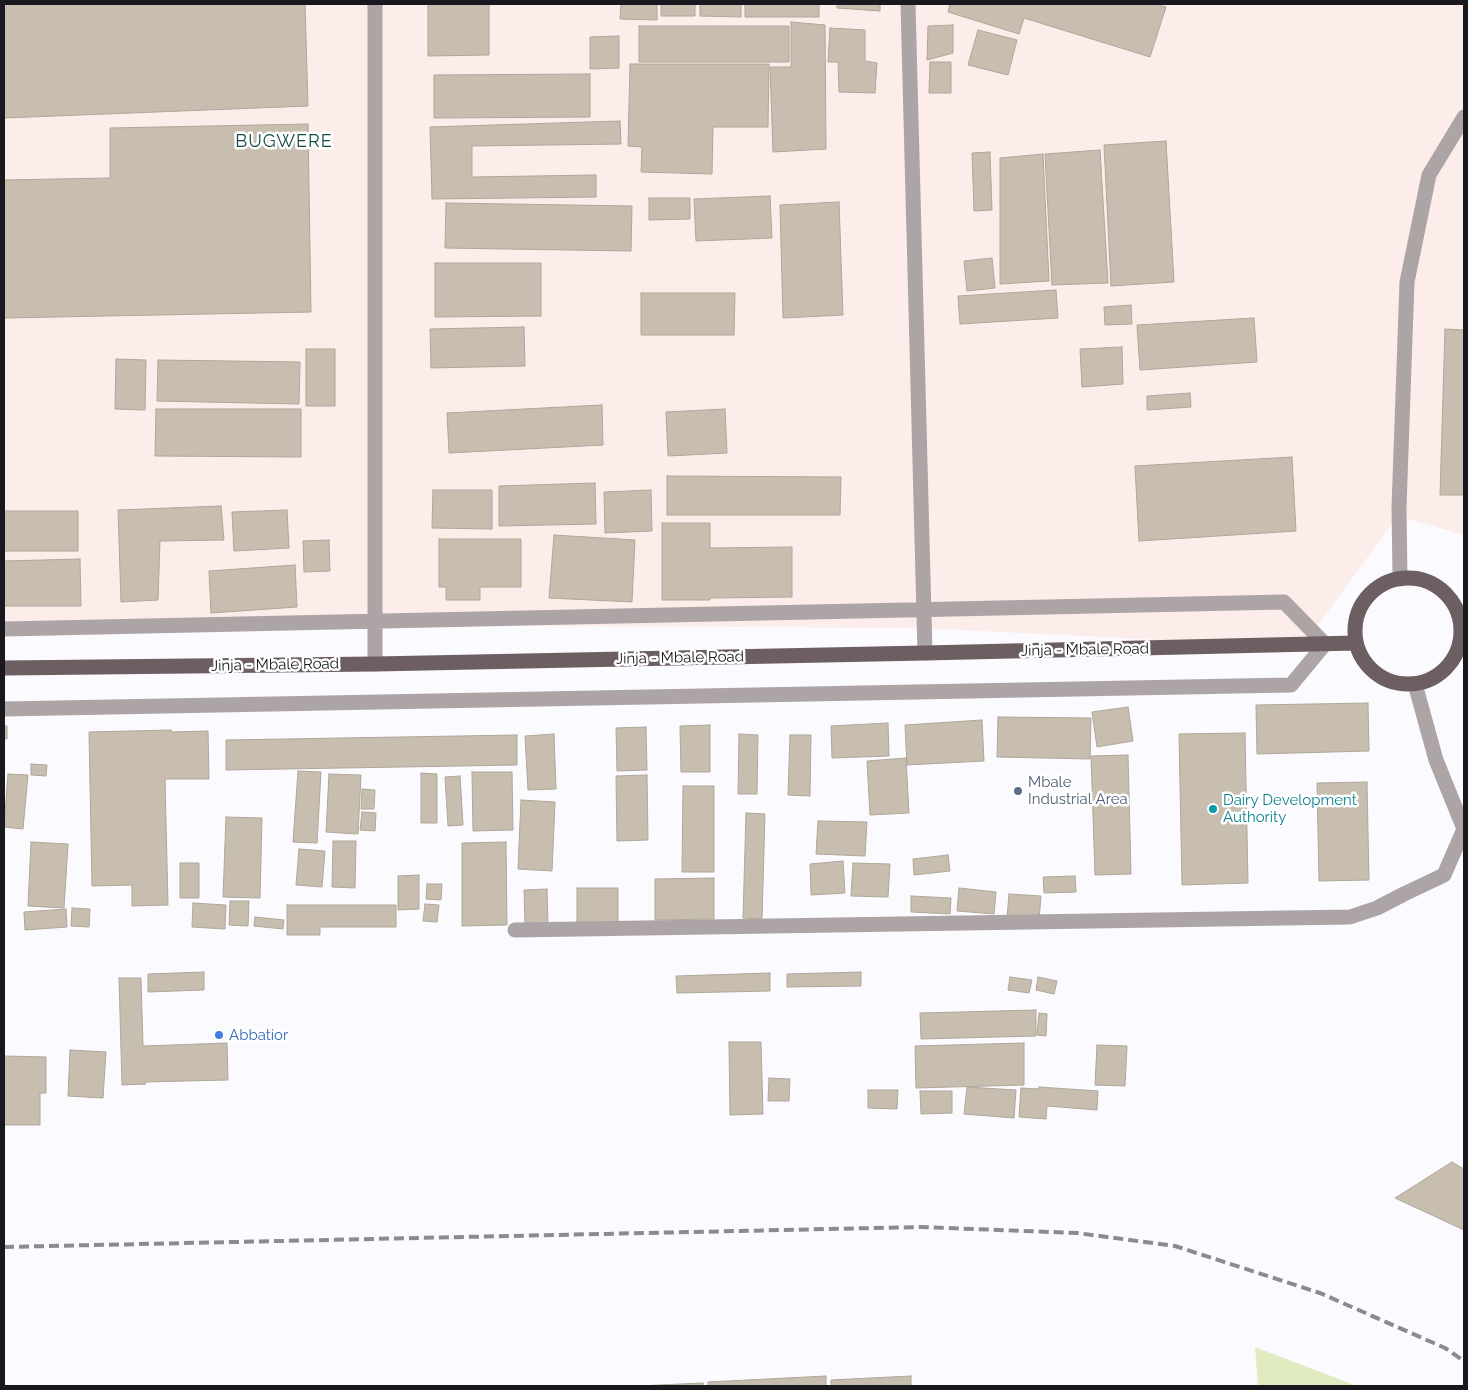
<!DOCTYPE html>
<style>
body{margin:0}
#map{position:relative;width:1468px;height:1390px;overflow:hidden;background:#fbfafe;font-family:Raleway,sans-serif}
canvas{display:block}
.frame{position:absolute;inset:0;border:5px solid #19181e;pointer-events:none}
</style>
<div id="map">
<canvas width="1468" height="1390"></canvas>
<div class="frame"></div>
</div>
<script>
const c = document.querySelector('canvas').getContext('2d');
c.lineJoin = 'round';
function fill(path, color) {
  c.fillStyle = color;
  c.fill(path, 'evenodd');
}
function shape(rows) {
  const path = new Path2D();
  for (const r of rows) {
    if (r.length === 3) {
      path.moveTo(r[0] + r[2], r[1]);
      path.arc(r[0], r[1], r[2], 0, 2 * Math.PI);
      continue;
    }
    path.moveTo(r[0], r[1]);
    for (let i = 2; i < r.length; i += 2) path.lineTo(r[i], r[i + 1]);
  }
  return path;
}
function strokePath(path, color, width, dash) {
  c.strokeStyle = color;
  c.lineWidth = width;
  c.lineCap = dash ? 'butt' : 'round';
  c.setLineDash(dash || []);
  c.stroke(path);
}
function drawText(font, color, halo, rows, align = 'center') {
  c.font = font + ' Raleway,sans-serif';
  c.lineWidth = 5;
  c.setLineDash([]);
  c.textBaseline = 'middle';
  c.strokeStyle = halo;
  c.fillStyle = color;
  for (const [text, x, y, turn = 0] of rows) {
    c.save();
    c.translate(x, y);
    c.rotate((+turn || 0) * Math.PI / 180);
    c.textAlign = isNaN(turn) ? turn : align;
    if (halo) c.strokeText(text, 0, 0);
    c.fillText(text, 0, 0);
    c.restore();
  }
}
const industrial = shape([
 [4,4,1464,4,1464,535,1398,516,1302,647,920,628,4,623]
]);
const green = shape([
 [1255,1347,1357,1386,1258,1386]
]);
const building = shape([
 [4,4,305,4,308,106,4,118,4,4],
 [428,4,489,4,489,55,428,56,428,4],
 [621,4,657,4,657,20,620,19,621,4],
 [661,4,695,4,695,16,661,16,661,4],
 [700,4,741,4,741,17,700,16,700,4],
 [745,4,819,4,819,17,745,17,745,4],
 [837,4,880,4,880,11,837,8,837,4],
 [950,4,1155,4,1166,7,1150,57,1024,18,1019,34,948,12,950,4],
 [791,22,825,25,826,149,773,152,770,67,791,67,791,22],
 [953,25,953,53,927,60,928,26,953,25],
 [639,26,789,26,789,62,639,62,639,26],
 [830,28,865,30,865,61,877,63,875,93,839,92,838,62,828,62,830,28],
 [978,30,1017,40,1008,75,968,65,978,30],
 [619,36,619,68,590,69,590,37,619,36],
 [930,62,951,62,951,93,929,93,930,62],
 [630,64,769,64,768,127,713,127,712,174,641,172,642,147,628,146,630,64],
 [590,74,590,117,434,118,434,75,590,74],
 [620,121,621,144,472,146,472,177,596,175,596,197,432,199,430,127,620,121],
 [308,124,311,312,4,318,4,180,110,178,110,128,308,124],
 [1166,141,1174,282,1111,286,1104,145,1166,141],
 [1100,150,1108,283,1052,285,1045,154,1100,150],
 [990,152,992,210,974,211,972,153,990,152],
 [1043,154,1049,281,1000,284,1000,158,1043,154],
 [770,196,772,238,696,241,694,199,770,196],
 [649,198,690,198,690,219,649,220,649,198],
 [839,202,843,315,783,318,780,205,839,202],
 [446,203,632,206,631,251,445,248,446,203],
 [992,258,995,288,967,291,964,261,992,258],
 [435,263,541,263,541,316,435,317,435,263],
 [1056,290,1058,318,960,324,958,296,1056,290],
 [641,293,735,293,734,335,641,335,641,293],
 [1131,305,1132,324,1105,325,1104,307,1131,305],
 [1254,318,1257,362,1140,370,1137,325,1254,318],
 [524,327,525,366,431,368,430,329,524,327],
 [1445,329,1464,330,1464,495,1440,495,1445,329],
 [1122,347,1123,384,1082,387,1080,349,1122,347],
 [306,349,335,349,335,406,306,406,306,349],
 [116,359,146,360,145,410,115,409,116,359],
 [158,360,300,362,299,404,157,401,158,360],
 [1190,393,1191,407,1147,410,1147,396,1190,393],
 [602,405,603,445,449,453,447,413,602,405],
 [156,409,301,409,301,457,155,456,156,409],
 [725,409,727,453,668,456,666,412,725,409],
 [1292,457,1296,531,1139,541,1135,466,1292,457],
 [667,476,841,477,840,515,667,515,667,476],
 [595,483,596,524,499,526,499,486,595,483],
 [433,490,492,490,492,529,432,528,433,490],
 [651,490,652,531,605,533,604,492,651,490],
 [221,506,224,540,160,541,158,600,121,602,118,510,221,506],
 [287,510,289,548,234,551,232,512,287,510],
 [4,511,78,511,78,551,4,551,4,511],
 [662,523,710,523,710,548,792,547,792,597,710,598,710,600,662,600,662,523],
 [554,535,635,540,632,602,549,598,554,535],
 [439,539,521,539,521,587,480,587,480,600,446,600,446,587,439,587,439,539],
 [329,540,330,571,304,572,303,541,329,540],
 [80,559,81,606,4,606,4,561,80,559],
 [295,565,297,607,211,613,209,571,295,565],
 [1368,703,1369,751,1257,754,1256,705,1368,703],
 [1128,707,1133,741,1097,747,1092,712,1128,707],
 [998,717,1091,718,1090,759,997,757,998,717],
 [982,720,984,761,907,765,905,725,982,720],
 [888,723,889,756,832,758,831,726,888,723],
 [710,725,710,772,681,772,680,726,710,725],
 [4,726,7,726,7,739,4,739,4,726],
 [646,727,647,770,617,771,616,728,646,727],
 [171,730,171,732,208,731,209,779,165,779,168,905,132,906,132,885,92,886,89,732,171,730],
 [1245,733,1248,883,1182,885,1179,734,1245,733],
 [554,734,556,789,528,790,525,736,554,734],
 [739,734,758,735,757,794,738,794,739,734],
 [517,735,517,765,226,770,226,740,517,735],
 [790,735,811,735,810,796,788,795,790,735],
 [1128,755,1131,874,1095,875,1091,756,1128,755],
 [906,758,909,813,870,815,867,761,906,758],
 [31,764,47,765,46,776,31,775,31,764],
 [298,771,321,772,317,843,293,842,298,771],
 [472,772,512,772,513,830,473,831,472,772],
 [421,773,437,774,437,823,421,823,421,773],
 [8,774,28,775,23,829,4,827,8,774],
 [329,774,361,775,358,834,326,832,329,774],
 [647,775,648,840,617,841,616,776,647,775],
 [460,776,463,825,448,826,445,777,460,776],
 [1367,782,1369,880,1319,881,1317,783,1367,782],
 [683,786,714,786,714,872,682,872,683,786],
 [362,789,375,790,374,809,361,809,362,789],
 [521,800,555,802,552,871,518,869,521,800],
 [362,812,376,813,375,831,360,830,362,812],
 [746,813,765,814,762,919,743,918,746,813],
 [226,817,262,818,260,898,223,897,226,817],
 [818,821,867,822,865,856,816,854,818,821],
 [333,841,356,841,355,888,332,887,333,841],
 [31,842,68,844,64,908,28,906,31,842],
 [506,842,507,925,462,926,462,843,506,842],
 [299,849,325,851,322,887,296,885,299,849],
 [948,855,950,871,914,875,913,859,948,855],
 [843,861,845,893,811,895,810,864,843,861],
 [180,863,199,863,199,898,180,898,180,863],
 [853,863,890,864,888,897,851,896,853,863],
 [419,875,419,909,398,910,398,876,419,875],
 [1075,876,1076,892,1044,893,1043,877,1075,876],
 [714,878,714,919,655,920,655,879,714,878],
 [427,884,442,884,441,900,426,899,427,884],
 [577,888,618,888,618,922,577,923,577,888],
 [959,888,996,892,994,914,957,911,959,888],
 [547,889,548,923,525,924,524,890,547,889],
 [1009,894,1041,896,1039,920,1007,918,1009,894],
 [911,896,951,898,950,914,911,912,911,896],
 [230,901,249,901,248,926,229,925,230,901],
 [193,903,226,905,225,929,192,927,193,903],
 [425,904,439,905,437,922,423,921,425,904],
 [287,905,396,905,396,927,320,927,320,935,287,935,287,905],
 [72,908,90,909,89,927,71,926,72,908],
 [66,909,67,927,25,930,24,912,66,909],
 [255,917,284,920,283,929,254,926,255,917],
 [204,972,204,990,148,992,148,974,204,972],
 [861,972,861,986,787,987,787,974,861,972],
 [770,973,770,991,677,993,676,976,770,973],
 [1010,977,1032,980,1029,993,1008,990,1010,977],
 [1038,977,1057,981,1054,994,1036,990,1038,977],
 [119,978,141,978,143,1046,227,1043,228,1080,145,1082,146,1084,122,1085,119,978],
 [1036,1010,1036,1036,921,1039,920,1013,1036,1010],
 [1039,1013,1047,1014,1046,1036,1037,1035,1039,1013],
 [729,1042,761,1042,763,1114,730,1115,729,1042],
 [1024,1043,1024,1085,916,1088,915,1046,1024,1043],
 [1097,1045,1127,1046,1125,1086,1095,1085,1097,1045],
 [70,1050,106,1052,103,1098,68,1096,70,1050],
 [4,1056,46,1057,46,1093,40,1093,40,1125,4,1125,4,1056],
 [769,1078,790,1079,789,1101,768,1101,769,1078],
 [967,1087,1016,1090,1014,1118,964,1114,967,1087],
 [1039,1087,1098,1091,1097,1110,1047,1106,1046,1119,1019,1117,1021,1088,1039,1089,1039,1087],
 [868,1090,898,1090,897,1109,868,1108,868,1090],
 [920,1091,952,1091,952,1113,921,1114,920,1091],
 [1452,1162,1464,1169,1464,1230,1395,1198,1452,1162],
 [826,1376,826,1386,708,1386,708,1382,826,1376],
 [911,1376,911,1386,831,1386,831,1380,911,1376],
 [703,1383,704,1386,637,1386,703,1383]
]);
const minor = shape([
 [908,4,925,653],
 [1400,579,1399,507,1407,282,1429,175,1464,117],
 [4,629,1284,602,1325,644,1291,685,4,709],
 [375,664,375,4],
 [1415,684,1436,760,1464,829],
 [515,930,1350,917,1377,908,1404,894,1444,875,1464,829]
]);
const major = shape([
 [1408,631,53],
 [4,668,375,664,925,653,1356,643]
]);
const rail = shape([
 [4,1247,921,1227,1077,1233,1175,1246,1320,1293,1445,1348,1464,1361]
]);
const markers = [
 [1018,791,5,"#5c6f8a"],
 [1213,809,5,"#0f9aa8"],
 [219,1035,5,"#3f7fe0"]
];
const streetNames = [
 ["Jinja - Mbale Road",1085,650,-1],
 ["Jinja - Mbale Road",680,658,-1],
 ["Jinja - Mbale Road",275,665,-1]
];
const serviceNames = [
 ["Mbale",1028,782],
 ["Industrial Area",1028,799]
];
const cultureNames = [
 ["Dairy Development",1223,800],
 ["Authority",1223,817]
];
const shopNames = [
 ["Abbatior",229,1035]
];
const quarterNames = [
 ["BUGWERE",284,142]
];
fill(industrial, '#fdedea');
fill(green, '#e0ecc0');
fill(building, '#c8beb0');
strokePath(building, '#b0a699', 1);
strokePath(minor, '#ada4a6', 15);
strokePath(major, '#6c5e61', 15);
strokePath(rail, '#8b8a8f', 4, [10, 5]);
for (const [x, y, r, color] of markers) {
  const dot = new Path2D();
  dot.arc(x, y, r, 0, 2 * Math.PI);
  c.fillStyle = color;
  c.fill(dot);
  strokePath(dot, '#fff', 2);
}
drawText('15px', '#19181e', '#fff', streetNames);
drawText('15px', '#4e5e75', '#fff', serviceNames, 'left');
drawText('15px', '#0d838f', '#fff', cultureNames, 'left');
drawText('15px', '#366cbe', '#fff', shopNames, 'left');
c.letterSpacing = '1px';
drawText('18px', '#154d43', '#fff', quarterNames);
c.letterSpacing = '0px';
</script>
